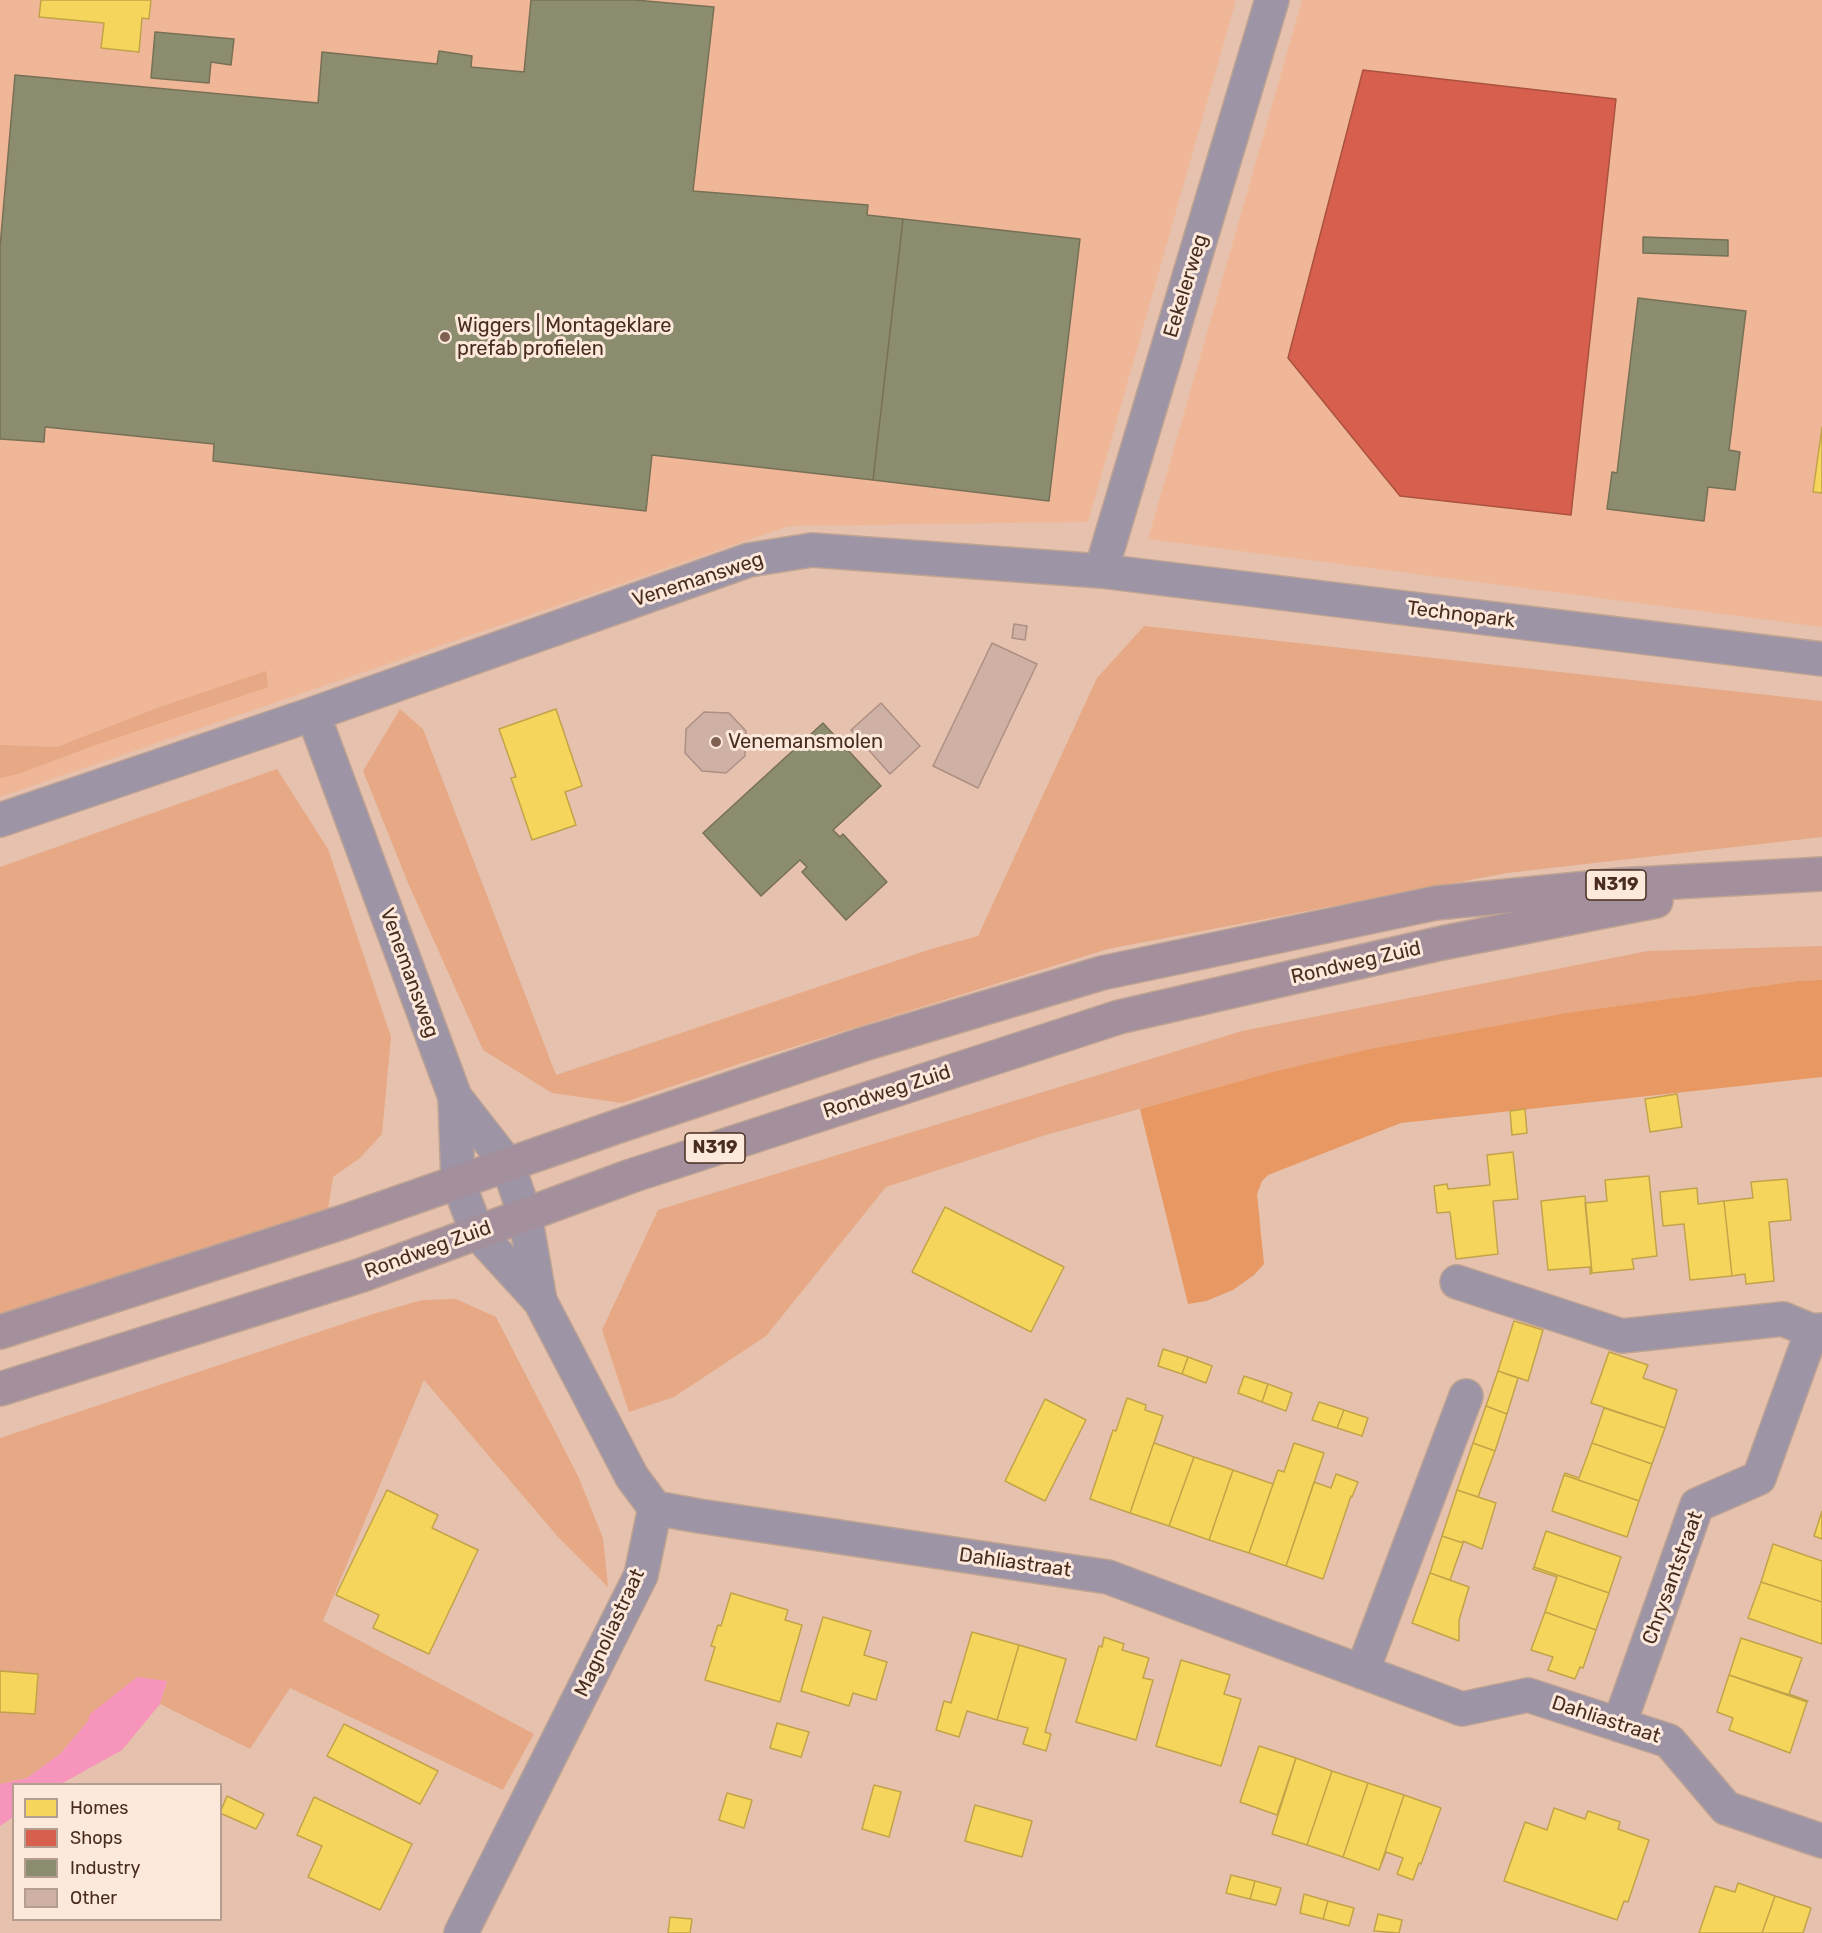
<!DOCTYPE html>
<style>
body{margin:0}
#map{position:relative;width:1822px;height:1933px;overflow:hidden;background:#e6c2ae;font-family:Rubik,sans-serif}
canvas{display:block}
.legend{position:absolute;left:12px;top:1783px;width:210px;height:138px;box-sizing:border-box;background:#fde8dc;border:2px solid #b59d90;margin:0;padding:8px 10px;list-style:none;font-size:18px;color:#482d1f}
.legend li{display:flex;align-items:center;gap:12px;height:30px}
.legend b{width:30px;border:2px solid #b59d90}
</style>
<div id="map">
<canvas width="1822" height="1933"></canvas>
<ul class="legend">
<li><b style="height:16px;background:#f6d55c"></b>Homes</li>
<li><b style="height:16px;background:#d6604d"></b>Shops</li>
<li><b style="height:16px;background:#8c8c6e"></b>Industry</li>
<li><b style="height:16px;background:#ceb0a5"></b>Other</li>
</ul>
</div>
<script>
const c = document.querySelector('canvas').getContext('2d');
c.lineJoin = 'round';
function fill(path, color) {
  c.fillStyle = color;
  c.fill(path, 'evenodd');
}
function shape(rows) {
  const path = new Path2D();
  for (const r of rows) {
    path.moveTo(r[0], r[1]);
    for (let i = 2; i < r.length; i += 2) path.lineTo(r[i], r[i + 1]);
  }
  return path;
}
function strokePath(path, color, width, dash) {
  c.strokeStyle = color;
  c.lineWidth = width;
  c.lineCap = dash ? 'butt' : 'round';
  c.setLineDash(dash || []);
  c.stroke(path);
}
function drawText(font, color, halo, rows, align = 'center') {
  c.font = font + ' Rubik,sans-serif';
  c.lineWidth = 6;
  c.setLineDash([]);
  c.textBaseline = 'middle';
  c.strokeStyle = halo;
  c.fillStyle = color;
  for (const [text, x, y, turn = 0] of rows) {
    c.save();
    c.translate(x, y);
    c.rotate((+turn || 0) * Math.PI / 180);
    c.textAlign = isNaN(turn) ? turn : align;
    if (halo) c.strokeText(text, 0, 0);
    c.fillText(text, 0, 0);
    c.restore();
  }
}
const built = shape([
 [0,0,1236,0,1088,522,789,526,0,797],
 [1302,0,1822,0,1822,627,1148,539]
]);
const green = shape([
 [1144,626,1822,701,1822,837,1507,873,1108,949,745,1062,622,1103,552,1093,483,1050,408,883,363,771,400,709,423,729,556,1075,931,949,978,936,1097,678],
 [266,671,268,687,93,746,18,774,0,778,0,745,57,747,157,708],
 [277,769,328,849,391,1037,382,1134,360,1158,333,1177,328,1209,161,1271,0,1325,0,867],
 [1822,946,1822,980,1798,981,1566,1013,1369,1049,1272,1072,1046,1135,886,1187,766,1336,674,1397,629,1412,602,1330,658,1210,1242,1031,1648,951],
 [456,1299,496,1317,578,1476,603,1538,608,1587,559,1538,424,1380,323,1621,534,1734,503,1790,290,1688,250,1749,160,1704,167,1682,88,1721,61,1753,27,1778,0,1784,0,1438,373,1314,422,1300]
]);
const forest = shape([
 [1822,980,1822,1077,1401,1123,1268,1175,1262,1181,1257,1194,1264,1264,1254,1275,1233,1290,1206,1301,1188,1304,1140,1109,1272,1072,1369,1049,1566,1013,1798,981]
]);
const water = shape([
 [137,1677,167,1681,160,1704,122,1750,61,1784,14,1784,13,1817,0,1826,0,1784,27,1778,61,1753,88,1721,90,1714]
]);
const homes = shape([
 [41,0,151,0,149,19,142,18,139,52,101,48,104,23,39,17,41,0],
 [1822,427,1822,493,1813,492,1822,427],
 [556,709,582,786,565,792,576,825,532,840,511,778,516,777,499,729,556,709],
 [1677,1094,1682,1127,1650,1132,1645,1099,1677,1094],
 [1525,1109,1527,1133,1512,1135,1510,1111,1525,1109],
 [1513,1152,1518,1199,1493,1201,1498,1254,1456,1259,1450,1212,1437,1213,1434,1186,1447,1184,1448,1189,1490,1185,1487,1155,1513,1152],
 [1649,1176,1657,1256,1632,1259,1634,1269,1592,1273,1585,1203,1607,1201,1605,1180,1649,1176],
 [1787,1179,1791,1220,1769,1222,1774,1281,1746,1284,1745,1274,1732,1276,1724,1201,1753,1198,1751,1182,1787,1179],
 [1697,1188,1698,1204,1724,1201,1732,1276,1690,1280,1684,1224,1663,1226,1660,1192,1697,1188],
 [1585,1196,1592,1273,1590,1274,1590,1267,1548,1270,1541,1201,1585,1196],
 [945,1207,1064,1267,1031,1332,912,1272,945,1207],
 [1514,1321,1543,1330,1528,1381,1498,1371,1514,1321],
 [1163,1349,1188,1357,1182,1374,1158,1366,1163,1349],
 [1609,1352,1648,1365,1643,1378,1677,1390,1665,1428,1591,1403,1609,1352],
 [1188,1357,1212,1366,1206,1383,1182,1374,1188,1357],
 [1498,1371,1518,1378,1507,1414,1486,1406,1498,1371],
 [1244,1376,1268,1384,1262,1402,1238,1393,1244,1376],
 [1268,1384,1292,1393,1286,1411,1262,1402,1268,1384],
 [1127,1398,1146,1405,1145,1410,1163,1416,1130,1513,1090,1499,1113,1430,1116,1431,1127,1398],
 [1045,1399,1086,1420,1045,1501,1005,1481,1045,1399],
 [1319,1402,1344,1410,1337,1428,1312,1420,1319,1402],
 [1486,1406,1507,1414,1495,1451,1473,1443,1486,1406],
 [1604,1408,1665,1428,1652,1464,1592,1443,1604,1408],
 [1344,1410,1368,1418,1362,1436,1337,1428,1344,1410],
 [1163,1416,1154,1443,1194,1457,1169,1526,1130,1513,1163,1416],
 [1294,1443,1324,1453,1286,1566,1249,1553,1278,1470,1284,1472,1294,1443],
 [1473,1443,1495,1451,1478,1497,1457,1490,1473,1443],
 [1592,1443,1652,1464,1639,1501,1564,1475,1565,1473,1579,1478,1592,1443],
 [1194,1457,1233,1470,1209,1540,1169,1526,1194,1457],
 [1233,1470,1273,1484,1249,1553,1209,1540,1233,1470],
 [1336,1474,1358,1482,1352,1497,1351,1496,1323,1579,1286,1566,1314,1482,1331,1488,1336,1474],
 [1564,1475,1639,1501,1627,1537,1552,1511,1564,1475],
 [387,1490,438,1515,432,1528,478,1550,429,1654,373,1628,379,1615,336,1595,387,1490],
 [1457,1490,1496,1503,1482,1549,1463,1541,1463,1543,1442,1536,1457,1490],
 [1822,1511,1822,1539,1814,1536,1822,1511],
 [1546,1531,1621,1557,1609,1593,1534,1567,1546,1531],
 [1442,1536,1463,1543,1450,1580,1430,1573,1442,1536],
 [1773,1544,1822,1561,1822,1602,1761,1582,1773,1544],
 [1534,1567,1609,1593,1596,1630,1545,1612,1557,1577,1533,1569,1534,1567],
 [1430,1573,1469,1587,1459,1620,1459,1641,1412,1623,1430,1573],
 [1761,1582,1822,1602,1822,1644,1748,1618,1761,1582],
 [731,1593,788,1610,785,1620,802,1625,780,1702,705,1680,715,1647,711,1646,718,1625,721,1626,731,1593],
 [1545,1612,1596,1630,1583,1668,1580,1667,1575,1679,1548,1670,1553,1657,1531,1650,1545,1612],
 [823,1617,871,1631,864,1655,887,1662,876,1700,853,1693,849,1706,801,1691,823,1617],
 [972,1632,1019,1645,997,1720,967,1711,959,1737,936,1730,944,1701,951,1703,972,1632],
 [1104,1637,1124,1644,1122,1650,1149,1658,1143,1678,1153,1680,1136,1740,1076,1722,1099,1646,1102,1647,1104,1637],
 [1741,1638,1802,1658,1789,1694,1808,1701,1729,1675,1741,1638],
 [1019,1645,1066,1659,1045,1732,1051,1734,1046,1751,1023,1744,1028,1728,997,1720,1019,1645],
 [1181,1660,1230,1675,1224,1694,1241,1699,1221,1766,1156,1746,1181,1660],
 [0,1671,38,1674,35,1714,0,1712,0,1671],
 [1729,1675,1807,1702,1790,1753,1729,1730,1733,1718,1717,1712,1729,1675],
 [777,1723,809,1732,801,1757,770,1748,777,1723],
 [344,1724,438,1771,420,1804,327,1756,344,1724],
 [1259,1746,1296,1758,1277,1815,1240,1802,1259,1746],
 [1296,1758,1332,1771,1307,1845,1272,1834,1296,1758],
 [1332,1771,1368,1783,1343,1857,1307,1845,1332,1771],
 [1368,1783,1404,1795,1379,1870,1343,1857,1368,1783],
 [874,1785,901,1792,889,1837,862,1829,874,1785],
 [727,1793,752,1800,744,1828,719,1820,727,1793],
 [1404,1795,1441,1808,1421,1864,1419,1863,1413,1880,1397,1874,1403,1858,1386,1852,1379,1870,1404,1795],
 [227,1796,264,1814,256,1829,220,1813,227,1796],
 [314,1797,412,1844,380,1910,308,1877,322,1846,297,1835,314,1797],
 [975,1805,1032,1821,1022,1857,965,1841,975,1805],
 [1554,1808,1585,1819,1588,1811,1620,1822,1618,1829,1649,1840,1628,1902,1624,1901,1617,1920,1504,1881,1525,1822,1547,1830,1554,1808],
 [1231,1875,1255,1881,1250,1899,1226,1893,1231,1875],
 [1255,1881,1281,1888,1276,1905,1250,1899,1255,1881],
 [1738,1883,1775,1896,1762,1933,1699,1933,1715,1886,1735,1892,1738,1883],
 [1304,1894,1328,1901,1323,1919,1300,1913,1304,1894],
 [1775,1896,1811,1908,1803,1933,1762,1933,1775,1896],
 [1328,1901,1354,1908,1349,1926,1323,1919,1328,1901],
 [1378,1914,1402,1920,1399,1933,1374,1931,1378,1914],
 [670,1917,692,1919,690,1933,668,1933,670,1917]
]);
const shops = shape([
 [1363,70,1616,99,1571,515,1400,496,1288,358,1363,70]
]);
const industry = shape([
 [531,0,635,0,714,7,693,191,868,205,867,215,903,219,873,480,652,455,646,511,213,461,214,444,45,427,44,442,0,439,0,247,15,75,318,103,322,52,437,64,439,51,472,56,471,67,524,72,531,0],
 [155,32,234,39,231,65,211,62,209,83,151,78,155,32],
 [903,219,1080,239,1049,501,873,480,903,219],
 [1643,237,1728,240,1728,256,1643,253,1643,237],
 [1638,298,1746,311,1729,450,1740,452,1735,490,1708,487,1704,521,1607,509,1612,472,1617,473,1638,298],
 [823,723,881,786,833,830,840,837,843,834,887,882,846,920,802,872,807,867,800,860,761,896,703,833,823,723]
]);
const building = shape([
 [1014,624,1027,626,1025,640,1012,638,1014,624],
 [992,643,1037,664,978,788,933,766,992,643],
 [881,703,920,746,890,774,851,730,881,703],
 [704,712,729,713,746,731,745,756,726,773,702,771,685,753,686,729,704,712]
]);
const minor = shape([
 [1101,571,1272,0],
 [313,714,455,1097,508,1165,525,1215,540,1301],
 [0,820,313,714,749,560,812,550,1101,571,1822,659],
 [455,1097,458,1182,477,1232,540,1301,632,1477,655,1508,641,1575,461,1933],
 [1457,1282,1622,1336,1783,1319,1812,1331],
 [655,1508,699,1516,1108,1577,1462,1709,1528,1695,1669,1741,1726,1808,1822,1841],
 [1362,1672,1466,1396],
 [1619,1725,1697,1505,1759,1478,1812,1331,1822,1330]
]);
const primary = shape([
 [0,1332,343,1222,613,1128,864,1044,1102,973,1436,903,1619,885,1822,874],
 [0,1389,362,1275,631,1176,1119,1017,1442,943,1656,901]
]);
const markers = [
 [445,337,6,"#7f6151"],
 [716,742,6,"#7f6151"]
];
const shields = [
 [1616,885,60],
 [715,1148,60]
];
const shieldNames = [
 ["N319",1616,885],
 ["N319",715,1148]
];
const streetNames = [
 ["Eekelerweg",1186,286,-73],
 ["Venemansweg",698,580,-18],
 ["Technopark",1461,615,7],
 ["Rondweg Zuid",1356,963,-13],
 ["Venemansweg",409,973,70],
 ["Rondweg Zuid",887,1092,-18],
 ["Rondweg Zuid",428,1250,-20],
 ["Dahliastraat",1015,1563,8],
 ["Chrysantstraat",1673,1578,-70],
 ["Magnoliastraat",610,1633,-65],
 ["Dahliastraat",1606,1720,18]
];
const poiNames = [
 ["Wiggers | Montageklare",457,326],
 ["prefab profielen",457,349],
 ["Venemansmolen",728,742]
];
fill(built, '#efb797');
fill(green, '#e6a885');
fill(forest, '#e89862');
fill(water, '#f694bb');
fill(homes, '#f6d55c');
strokePath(homes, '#c2a34a', 1.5);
fill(shops, '#d6604d');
strokePath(shops, '#ab513f', 1.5);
fill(industry, '#8c8c6e');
strokePath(industry, '#787056', 1.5);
fill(building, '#ceb0a5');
strokePath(building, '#ad8f84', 1.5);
strokePath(minor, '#bfa393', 36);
strokePath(primary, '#bfa393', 36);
strokePath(minor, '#9d94a6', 33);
strokePath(primary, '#a3909c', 33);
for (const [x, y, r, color] of markers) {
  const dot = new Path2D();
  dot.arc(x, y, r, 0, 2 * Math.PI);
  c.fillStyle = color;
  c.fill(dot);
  strokePath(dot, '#fde8dc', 2);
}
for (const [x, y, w] of shields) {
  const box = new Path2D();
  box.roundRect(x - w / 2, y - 15, w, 30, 4.5);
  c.fillStyle = '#fde8dc';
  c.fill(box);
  strokePath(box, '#482d1f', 1.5);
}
drawText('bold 18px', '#482d1f', null, shieldNames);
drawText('20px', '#482d1f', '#fde8dc', streetNames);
drawText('20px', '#482d1f', '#fde8dc', poiNames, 'left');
</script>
